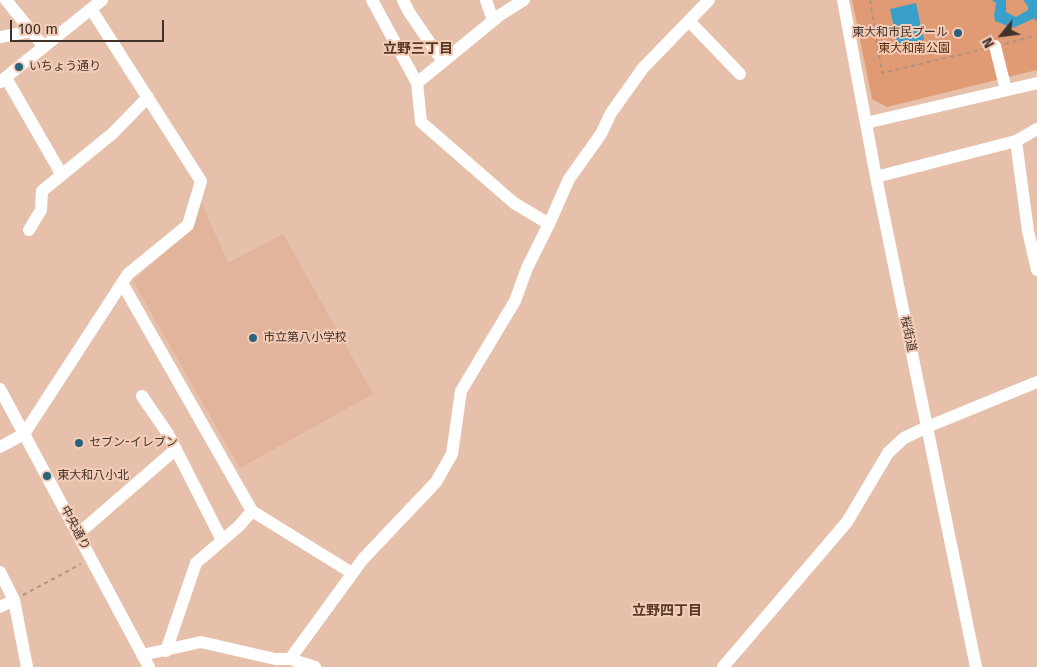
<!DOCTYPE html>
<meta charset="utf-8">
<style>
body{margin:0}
#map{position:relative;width:1037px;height:667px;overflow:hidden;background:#e6c0ab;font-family:"Fira Sans",sans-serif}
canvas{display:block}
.north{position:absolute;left:977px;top:10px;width:50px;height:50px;-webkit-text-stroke:4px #f4cdb8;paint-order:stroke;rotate:241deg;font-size:14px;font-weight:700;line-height:20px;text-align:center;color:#41322a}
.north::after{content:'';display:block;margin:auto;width:18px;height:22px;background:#41322a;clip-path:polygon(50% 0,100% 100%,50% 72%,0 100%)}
.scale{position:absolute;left:10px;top:20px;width:154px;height:22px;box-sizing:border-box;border:2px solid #41322a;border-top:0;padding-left:6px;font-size:15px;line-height:18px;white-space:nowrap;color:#41322a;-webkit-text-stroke:4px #f4cdb8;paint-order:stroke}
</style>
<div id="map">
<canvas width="1037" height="667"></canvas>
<div class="north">N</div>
<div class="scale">100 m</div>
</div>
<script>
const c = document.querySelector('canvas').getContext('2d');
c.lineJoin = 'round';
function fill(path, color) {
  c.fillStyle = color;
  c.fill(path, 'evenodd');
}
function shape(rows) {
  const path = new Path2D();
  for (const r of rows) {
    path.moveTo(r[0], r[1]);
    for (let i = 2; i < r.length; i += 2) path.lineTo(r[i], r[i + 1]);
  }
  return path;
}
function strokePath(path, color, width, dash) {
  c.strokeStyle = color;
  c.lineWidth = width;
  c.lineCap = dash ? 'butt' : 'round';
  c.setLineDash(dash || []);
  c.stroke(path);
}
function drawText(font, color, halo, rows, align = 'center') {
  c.font = font + ' "Fira Sans","Noto Sans JP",sans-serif';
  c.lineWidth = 4;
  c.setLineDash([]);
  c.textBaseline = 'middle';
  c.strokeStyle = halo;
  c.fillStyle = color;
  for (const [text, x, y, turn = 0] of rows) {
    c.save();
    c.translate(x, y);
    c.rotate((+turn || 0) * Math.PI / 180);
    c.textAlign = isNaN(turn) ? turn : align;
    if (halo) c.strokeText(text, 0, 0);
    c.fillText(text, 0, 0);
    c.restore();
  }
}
const built = shape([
 [201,202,228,263,283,234,373,394,240,468,133,281,190,231]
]);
const green = shape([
 [852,0,1037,0,1037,70,887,107,872,99]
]);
const water = shape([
 [992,0,1006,0,1006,12,1016,17,1028,10,1028,6,1023,0,1037,0,1037,20,1035,21,1035,18,1013,28,995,21,994,16,996,3],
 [916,3,924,40,898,46,890,9]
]);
const path = shape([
 [870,0,882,73,984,49],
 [1005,44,1037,35],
 [23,595,81,564]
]);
const minor = shape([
 [6,0,44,47],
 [372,0,417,83,421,122,514,203,549,224],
 [403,0,409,12,443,62],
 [486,0,493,21],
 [843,0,876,177,976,667],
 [689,21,740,74],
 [0,37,31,31],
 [995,46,1006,90],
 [6,78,62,175],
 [0,82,102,0],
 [417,83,500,15,524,0],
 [866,123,1037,83],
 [1016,141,1028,231,1037,270],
 [876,177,1016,141,1037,129],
 [29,230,41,210,42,191,113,133,148,97],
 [122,283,252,511,239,526,196,563,166,651],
 [0,389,149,667],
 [142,396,168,434,222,540],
 [0,447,24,434,128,274,188,225,201,181,91,9],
 [252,511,352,573],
 [78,534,176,449],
 [0,572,14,600,27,667],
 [0,607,14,600],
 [142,655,201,642,275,659,290,659,315,667],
 [290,659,363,559,436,482,452,454,461,391,515,301,527,268,549,224,569,179,601,134,611,113,643,68,709,0],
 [723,667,847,522,888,453,904,438,927,427,1037,382]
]);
const markers = [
 [958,33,5,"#28627b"],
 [19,67,5,"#28627b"],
 [253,338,5,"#28627b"],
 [79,443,5,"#28627b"],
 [47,476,5,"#28627b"]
];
const poiNames = [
 ["東大和市民プール",948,33,"right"],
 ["いちょう通り",29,67],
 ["市立第八小学校",263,338],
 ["セブン-イレブン",89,443],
 ["東大和八小北",57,476]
];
const parkNames = [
 ["東大和南公園",914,49]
];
const streetNames = [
 ["桜街道",908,334,78],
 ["中央通り",75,528,62]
];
const neighbourhoodNames = [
 ["立野三丁目",418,49],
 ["立野四丁目",667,611]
];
fill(built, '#e1b49b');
fill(green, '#e19b74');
fill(water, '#39a0cb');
strokePath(path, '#b19282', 2, [4, 4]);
strokePath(minor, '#fff', 12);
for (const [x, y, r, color] of markers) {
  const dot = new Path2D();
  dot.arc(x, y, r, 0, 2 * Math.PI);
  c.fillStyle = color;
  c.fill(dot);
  strokePath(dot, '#f4cdb8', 2);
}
drawText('12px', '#41322a', '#f4cdb8', poiNames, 'left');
drawText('12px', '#592704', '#f4cdb8', parkNames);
drawText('12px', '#41322a', '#f4cdb8', streetNames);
drawText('bold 14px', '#563725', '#f4cdb8', neighbourhoodNames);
</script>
